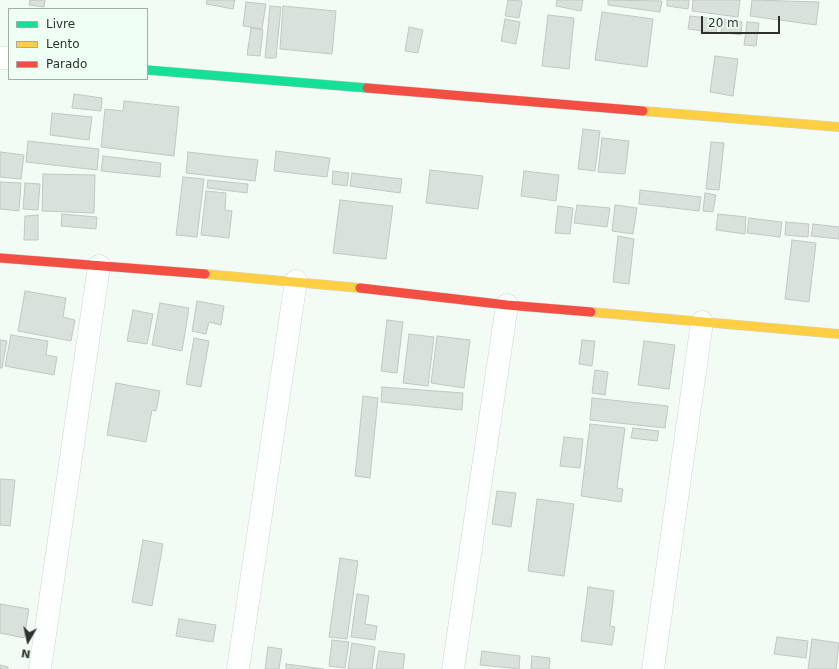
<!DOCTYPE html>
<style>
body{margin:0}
#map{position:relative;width:839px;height:669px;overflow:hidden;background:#f2fcf5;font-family:"DejaVu Sans",sans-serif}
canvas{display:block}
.legend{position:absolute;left:8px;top:8px;width:140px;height:72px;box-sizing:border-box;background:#effff4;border:1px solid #a1ada5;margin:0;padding:5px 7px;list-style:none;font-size:12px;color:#2c332e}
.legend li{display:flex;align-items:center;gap:8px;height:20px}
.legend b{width:20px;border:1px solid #a1ada5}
.north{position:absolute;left:8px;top:621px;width:40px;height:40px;-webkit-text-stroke:3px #effff4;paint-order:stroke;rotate:189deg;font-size:11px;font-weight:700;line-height:16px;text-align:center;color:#2c332e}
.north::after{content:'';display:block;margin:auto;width:14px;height:18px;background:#2c332e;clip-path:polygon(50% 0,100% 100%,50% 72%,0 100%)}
.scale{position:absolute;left:701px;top:16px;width:79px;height:18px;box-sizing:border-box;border:2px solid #2c332e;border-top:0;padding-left:5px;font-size:12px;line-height:14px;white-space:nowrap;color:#2c332e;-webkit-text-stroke:3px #effff4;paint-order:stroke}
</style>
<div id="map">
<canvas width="839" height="669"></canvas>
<ul class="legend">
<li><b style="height:5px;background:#16e098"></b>Livre</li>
<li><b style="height:5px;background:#ffcf43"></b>Lento</li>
<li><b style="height:5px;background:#f24e42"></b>Parado</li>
</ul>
<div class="north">N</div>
<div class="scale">20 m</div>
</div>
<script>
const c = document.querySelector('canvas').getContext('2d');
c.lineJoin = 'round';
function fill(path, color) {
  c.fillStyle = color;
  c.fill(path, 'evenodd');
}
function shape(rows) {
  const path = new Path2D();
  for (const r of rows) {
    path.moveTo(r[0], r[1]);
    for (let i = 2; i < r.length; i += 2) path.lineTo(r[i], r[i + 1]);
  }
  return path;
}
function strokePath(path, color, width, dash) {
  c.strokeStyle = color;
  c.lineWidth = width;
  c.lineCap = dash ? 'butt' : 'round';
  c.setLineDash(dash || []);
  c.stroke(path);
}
const building = shape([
 [30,0,45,0,44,7,29,5,30,0],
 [207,0,235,0,233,9,206,4,207,0],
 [508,0,522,1,519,18,505,16,508,0],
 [557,0,583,0,581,11,556,6,557,0],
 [608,0,662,1,660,12,608,5,608,0],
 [667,0,689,0,688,9,667,6,667,0],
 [693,0,740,0,738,17,692,11,693,0],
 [752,0,819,2,816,25,750,16,752,0],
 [246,2,266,4,262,29,243,26,246,2],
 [270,6,281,7,276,58,265,58,270,6],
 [283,6,336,11,332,54,280,49,283,6],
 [602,12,653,19,647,67,595,60,602,12],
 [548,15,574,18,569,69,542,66,548,15],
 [690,16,717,19,716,33,688,29,690,16],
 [505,19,520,22,516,44,501,41,505,19],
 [723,19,742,22,741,35,721,32,723,19],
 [747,22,759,23,756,46,744,45,747,22],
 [409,27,423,30,418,53,405,51,409,27],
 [251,28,263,30,260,56,247,55,251,28],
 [715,56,738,59,733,96,710,92,715,56],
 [74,94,102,98,101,111,72,108,74,94],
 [124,101,179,107,174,156,101,147,105,109,123,111,124,101],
 [52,113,92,117,89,140,50,135,52,113],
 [583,129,600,131,595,171,578,169,583,129],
 [602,138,629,141,625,174,598,172,602,138],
 [28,141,99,149,97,170,26,162,28,141],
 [711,142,724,143,719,190,706,189,711,142],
 [276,151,330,158,327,177,274,171,276,151],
 [0,152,24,155,21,179,0,177,0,152],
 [188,152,258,160,255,181,186,173,188,152],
 [103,156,161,163,160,177,101,171,103,156],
 [430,170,483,176,478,209,426,203,430,170],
 [333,171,349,173,347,186,332,184,333,171],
 [524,171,559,175,556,201,521,196,524,171],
 [352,173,402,179,400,193,350,186,352,173],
 [43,174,95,175,94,213,42,211,43,174],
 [183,177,204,179,197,237,176,235,183,177],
 [208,180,248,184,247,193,207,188,208,180],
 [0,182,21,183,19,211,0,209,0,182],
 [25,183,40,184,38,210,23,209,25,183],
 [640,190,701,197,699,211,639,204,640,190],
 [206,191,226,193,225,210,232,211,229,238,201,235,206,191],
 [705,193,716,195,713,212,703,211,705,193],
 [340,200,393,206,386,259,333,253,340,200],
 [577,205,610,208,607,227,574,223,577,205],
 [615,205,637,208,633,234,612,231,615,205],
 [558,206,573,208,570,234,555,233,558,206],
 [62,214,97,217,96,229,61,226,62,214],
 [718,214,746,217,745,234,716,230,718,214],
 [38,215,38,240,24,240,25,216,38,215],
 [749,218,782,222,780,237,747,233,749,218],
 [786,222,809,224,808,237,785,235,786,222],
 [813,224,839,227,839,239,811,236,813,224],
 [618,236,634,239,629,284,613,282,618,236],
 [792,240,816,243,809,302,785,299,792,240],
 [25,291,66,298,63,317,75,320,71,341,18,331,25,291],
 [197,301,224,306,221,325,209,322,206,334,192,331,197,301],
 [160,303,189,308,182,351,152,345,160,303],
 [133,310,153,314,147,344,127,341,133,310],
 [387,320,403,322,397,373,381,371,387,320],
 [409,334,434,337,428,386,403,383,409,334],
 [11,335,48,341,46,355,57,357,54,375,5,366,11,335],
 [437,336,470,340,464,388,431,383,437,336],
 [194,338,209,341,201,387,186,384,194,338],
 [0,340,7,341,2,368,0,368,0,340],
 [582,340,595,341,592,366,579,364,582,340],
 [644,341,675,345,669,389,638,385,644,341],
 [595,370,608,372,605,395,592,393,595,370],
 [116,383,160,391,156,411,152,410,146,442,107,435,116,383],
 [382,387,463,393,462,410,381,402,382,387],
 [363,396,378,398,370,478,355,476,363,396],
 [592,398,668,406,665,428,590,420,592,398],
 [590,424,625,428,617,488,623,489,621,502,581,496,590,424],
 [633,428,659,431,657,441,631,438,633,428],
 [564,437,583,439,580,468,560,466,564,437],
 [0,479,15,480,10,526,0,525,0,479],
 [497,491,516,493,511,527,492,524,497,491],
 [537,499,574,504,564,576,528,571,537,499],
 [143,540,163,544,152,606,132,602,143,540],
 [340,558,358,561,347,639,329,637,340,558],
 [588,587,614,591,610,626,615,627,612,645,581,641,588,587],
 [357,594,369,596,365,624,377,626,375,640,351,637,357,594],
 [0,604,29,609,24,638,0,633,0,604],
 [179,619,216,625,213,642,176,636,179,619],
 [777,637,808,641,806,658,774,654,777,637],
 [812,639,839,643,836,669,808,669,812,639],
 [332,640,349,642,345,668,329,666,332,640],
 [352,643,375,647,372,669,348,669,352,643],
 [268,647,282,649,279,669,265,669,268,647],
 [379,651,405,654,403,669,376,669,379,651],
 [482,651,520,656,519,669,480,665,482,651],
 [532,656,550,658,549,669,531,669,532,656],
 [286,664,324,669,286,669,286,664],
 [0,665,8,667,8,669,0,669,0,665]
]);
const street = shape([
 [0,58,9,58],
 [40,669,99,266],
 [238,669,296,281],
 [453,669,507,305],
 [653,669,702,322]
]);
const fast = shape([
 [147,70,367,88]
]);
const slow = shape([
 [643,111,839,127],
 [205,274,360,288],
 [591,312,839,334]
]);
const jam = shape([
 [367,88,643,111],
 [0,258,205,274],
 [360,288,507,305,591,312]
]);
fill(building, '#d8e1db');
strokePath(building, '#c0c8c2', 1);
strokePath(street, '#cdd6d0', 23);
strokePath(fast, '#cdd6d0', 10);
strokePath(slow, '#cdd6d0', 10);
strokePath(jam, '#cdd6d0', 10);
strokePath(street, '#fdfffe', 22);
strokePath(fast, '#16e098', 9);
strokePath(slow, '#ffcf43', 9);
strokePath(jam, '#f24e42', 9);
</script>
